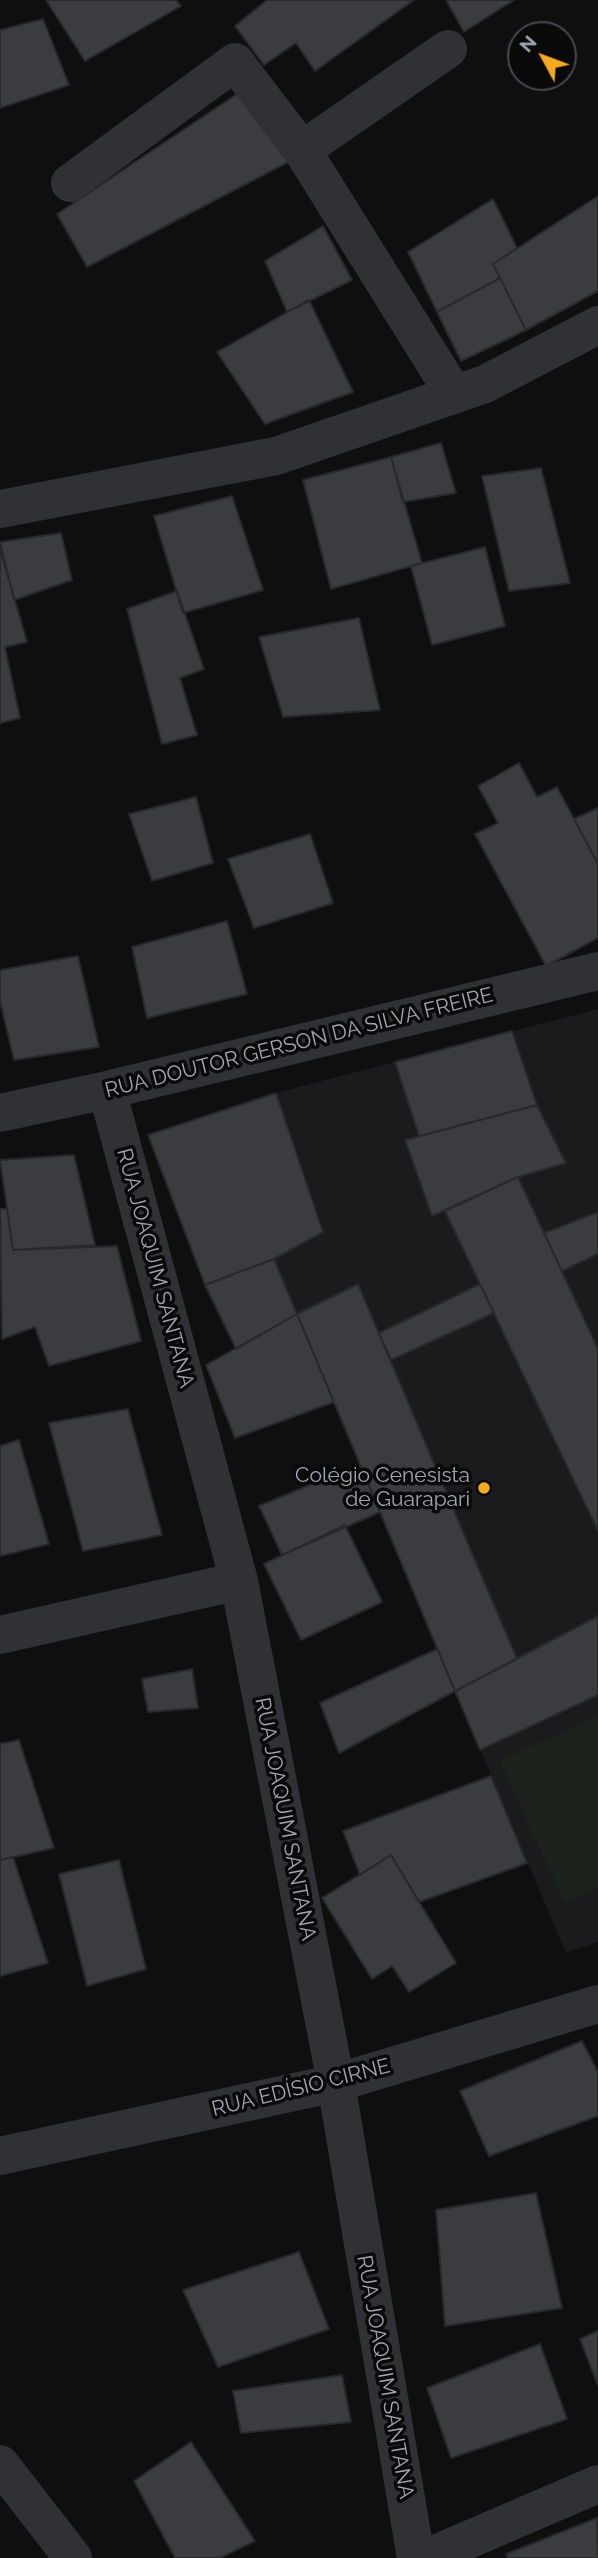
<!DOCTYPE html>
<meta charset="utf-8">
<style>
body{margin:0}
#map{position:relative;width:598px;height:2558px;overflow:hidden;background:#0f0f10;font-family:Raleway,sans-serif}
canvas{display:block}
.north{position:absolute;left:507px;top:21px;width:70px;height:70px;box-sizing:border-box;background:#0a0a0b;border:2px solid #46484e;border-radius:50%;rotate:311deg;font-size:19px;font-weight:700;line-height:28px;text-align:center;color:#9fa5b2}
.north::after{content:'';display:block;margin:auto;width:24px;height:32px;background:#f5aa22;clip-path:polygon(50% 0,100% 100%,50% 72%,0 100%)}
</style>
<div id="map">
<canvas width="598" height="2558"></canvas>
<div class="north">N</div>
</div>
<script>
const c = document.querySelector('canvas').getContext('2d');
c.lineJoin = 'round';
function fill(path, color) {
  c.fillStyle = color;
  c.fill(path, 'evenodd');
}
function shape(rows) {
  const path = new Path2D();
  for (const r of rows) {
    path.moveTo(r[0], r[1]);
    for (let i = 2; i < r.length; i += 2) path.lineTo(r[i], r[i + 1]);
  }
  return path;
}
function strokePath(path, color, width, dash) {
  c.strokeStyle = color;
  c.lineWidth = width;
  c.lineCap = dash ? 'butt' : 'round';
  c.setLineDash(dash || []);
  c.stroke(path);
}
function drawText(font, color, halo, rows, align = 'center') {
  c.font = font + ' Raleway,sans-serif';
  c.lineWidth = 7;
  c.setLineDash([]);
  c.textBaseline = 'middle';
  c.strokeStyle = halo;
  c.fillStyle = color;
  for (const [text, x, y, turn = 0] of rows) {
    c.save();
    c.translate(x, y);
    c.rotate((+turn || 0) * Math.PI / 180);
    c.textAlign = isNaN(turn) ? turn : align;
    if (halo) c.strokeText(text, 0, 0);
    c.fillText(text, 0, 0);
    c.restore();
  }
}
const built = shape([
 [598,1009,598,1942,566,1953,274,1259,323,1231,276,1093]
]);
const green = shape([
 [598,1716,598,1888,565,1903,500,1761]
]);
const building = shape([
 [46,0,176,0,181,6,85,61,46,0],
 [267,0,414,0,315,71,296,43,264,65,235,26,267,0],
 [446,0,514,0,464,32,446,0],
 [43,19,69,85,0,108,0,30,43,19],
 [246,88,294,159,87,267,57,214,246,88],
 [598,196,598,291,526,330,493,264,598,196],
 [493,199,517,248,493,264,500,278,437,312,408,252,493,199],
 [323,226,352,280,287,312,265,261,323,226],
 [500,278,526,330,461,361,437,312,500,278],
 [309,300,353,392,265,424,217,352,309,300],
 [441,443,456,493,403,502,391,457,441,443],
 [391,457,422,563,331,589,303,480,391,457],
 [541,468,570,583,509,591,482,476,541,468],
 [232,496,263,590,183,613,154,516,232,496],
 [61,533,72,580,14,600,0,542,61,533],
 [485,547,505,626,432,645,411,566,485,547],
 [0,549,27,642,5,647,20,718,0,723,0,549],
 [177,591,204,669,180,678,197,735,162,744,127,609,177,591],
 [359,618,380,710,283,717,259,637,359,618],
 [519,763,537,797,557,787,598,864,598,938,546,966,475,834,498,823,478,786,519,763],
 [196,797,213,863,152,881,129,814,196,797],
 [598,808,598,864,574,819,598,808],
 [310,834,333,903,254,928,228,859,310,834],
 [227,921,247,994,147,1018,132,947,227,921],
 [78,956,99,1047,14,1060,0,1001,0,970,78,956],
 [512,1031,537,1105,419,1136,395,1062,512,1031],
 [276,1093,323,1232,274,1259,205,1285,148,1135,276,1093],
 [537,1105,566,1163,518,1177,432,1216,405,1140,537,1105],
 [74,1155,95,1245,13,1250,0,1160,74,1155],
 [518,1177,598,1349,598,1531,445,1211,518,1177],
 [0,1209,7,1209,13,1250,117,1246,141,1341,49,1366,35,1327,2,1339,0,1209],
 [598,1212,598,1254,562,1271,544,1233,598,1212],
 [274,1259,297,1314,236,1349,205,1285,274,1259],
 [358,1284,517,1659,455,1691,297,1314,358,1284],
 [480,1284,494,1313,391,1360,379,1333,480,1284],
 [297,1314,334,1402,235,1438,206,1365,297,1314],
 [128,1409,162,1535,83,1551,49,1423,128,1409],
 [19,1440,49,1544,0,1556,0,1446,19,1440],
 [360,1464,380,1512,282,1555,259,1506,360,1464],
 [345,1525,382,1602,301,1640,264,1564,345,1525],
 [598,1616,598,1695,480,1750,455,1691,598,1616],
 [437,1649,455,1691,339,1753,320,1703,437,1649],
 [192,1669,198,1708,148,1712,142,1679,192,1669],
 [19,1740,54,1848,0,1860,0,1744,19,1740],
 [491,1776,527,1863,419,1902,391,1855,360,1875,343,1831,491,1776],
 [391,1855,456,1963,409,1992,392,1966,372,1979,322,1898,391,1855],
 [13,1857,48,1963,0,1976,0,1860,13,1857],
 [119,1860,146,1969,87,1986,59,1874,119,1860],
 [582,2041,598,2072,598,2116,489,2156,460,2091,582,2041],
 [536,2193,562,2308,445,2326,436,2210,536,2193],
 [299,2252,329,2329,218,2367,183,2290,299,2252],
 [598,2331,598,2386,580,2339,598,2331],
 [540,2344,567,2419,451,2458,427,2388,540,2344],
 [342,2375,351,2422,241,2433,233,2391,342,2375],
 [191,2442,255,2541,220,2558,175,2558,134,2481,191,2442],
 [597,2518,598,2558,508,2558,506,2554,597,2518]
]);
const minor = shape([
 [448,49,302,150,454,394],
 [70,183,235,62,302,150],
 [0,509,276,456,485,384,598,325],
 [107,1090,239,1581,336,2083,416,2558],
 [0,1113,107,1090,598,971],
 [0,1635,239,1581],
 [0,2156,336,2083,598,2004],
 [0,2464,73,2558],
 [426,2558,598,2484]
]);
const markers = [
 [484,1488,7,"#f5aa22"]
];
const streetNames = [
 ["RUA DOUTOR GERSON DA SILVA FREIRE",299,1043,-14],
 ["RUA JOAQUIM SANTANA",155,1268,75],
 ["RUA JOAQUIM SANTANA",285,1819,79],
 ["RUA EDÍSIO CIRNE",301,2088,-14],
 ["RUA JOAQUIM SANTANA",385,2377,80]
];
const poiNames = [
 ["Colégio Cenesista",470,1476],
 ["de Guarapari",470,1500]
];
fill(built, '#1b1b1d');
fill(green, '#1b231c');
fill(building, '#3b3c40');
strokePath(building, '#29292c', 2);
strokePath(minor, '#303135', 38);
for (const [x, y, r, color] of markers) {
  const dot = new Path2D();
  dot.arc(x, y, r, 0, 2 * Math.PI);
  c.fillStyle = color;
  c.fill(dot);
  strokePath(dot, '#0a0a0b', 2.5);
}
drawText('21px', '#9fa5b2', '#0a0a0b', streetNames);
drawText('21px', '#9fa5b2', '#0a0a0b', poiNames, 'right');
</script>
